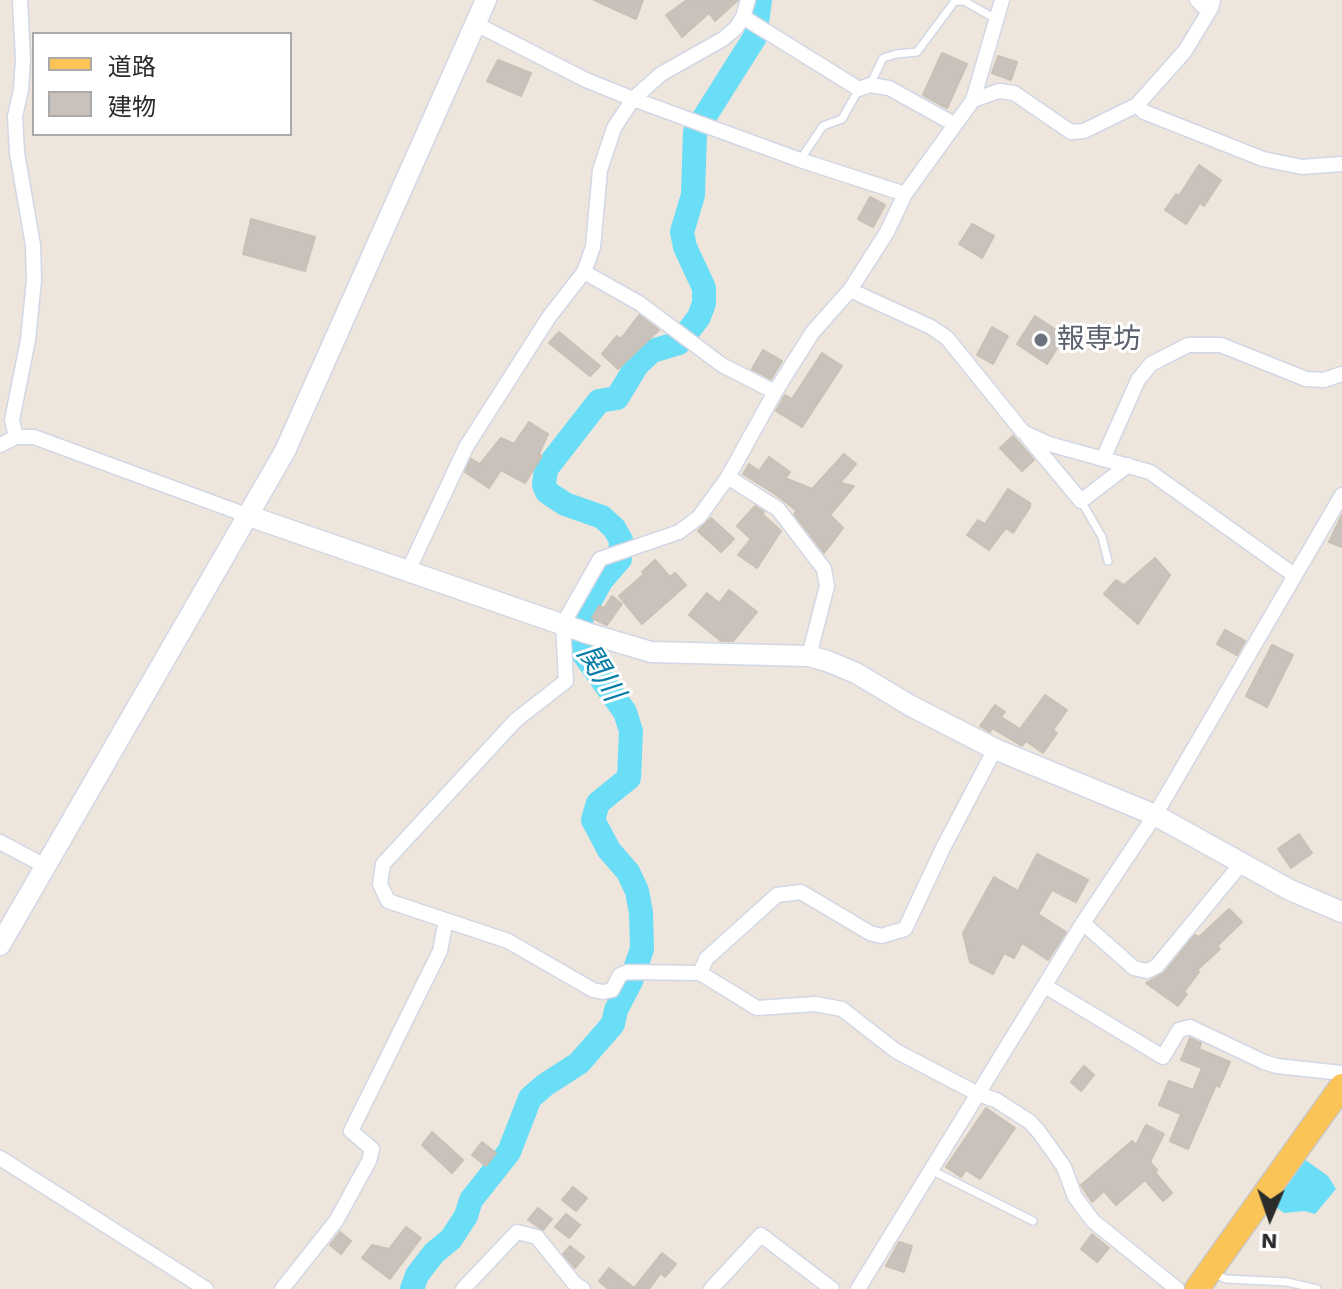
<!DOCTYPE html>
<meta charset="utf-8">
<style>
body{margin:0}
#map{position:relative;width:1342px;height:1289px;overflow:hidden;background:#eee5dc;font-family:"Work Sans","Noto Sans JP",sans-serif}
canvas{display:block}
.legend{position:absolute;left:32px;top:32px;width:260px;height:104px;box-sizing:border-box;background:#fff;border:2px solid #aaa;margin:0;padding:10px 14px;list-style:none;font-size:24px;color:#2b2b2b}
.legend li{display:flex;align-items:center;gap:16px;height:40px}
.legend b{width:40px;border:2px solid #aaa}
.north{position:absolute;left:1230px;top:1177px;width:80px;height:80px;-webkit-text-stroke:6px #fff;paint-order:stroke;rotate:182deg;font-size:22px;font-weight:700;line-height:32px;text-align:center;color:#2b2b2b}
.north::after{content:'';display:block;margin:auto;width:28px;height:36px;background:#2b2b2b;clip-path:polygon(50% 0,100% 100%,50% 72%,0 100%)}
</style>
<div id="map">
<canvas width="1342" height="1289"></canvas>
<ul class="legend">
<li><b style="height:10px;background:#fac456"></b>道路</li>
<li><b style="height:22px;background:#c9c2bc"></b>建物</li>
</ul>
<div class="north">N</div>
</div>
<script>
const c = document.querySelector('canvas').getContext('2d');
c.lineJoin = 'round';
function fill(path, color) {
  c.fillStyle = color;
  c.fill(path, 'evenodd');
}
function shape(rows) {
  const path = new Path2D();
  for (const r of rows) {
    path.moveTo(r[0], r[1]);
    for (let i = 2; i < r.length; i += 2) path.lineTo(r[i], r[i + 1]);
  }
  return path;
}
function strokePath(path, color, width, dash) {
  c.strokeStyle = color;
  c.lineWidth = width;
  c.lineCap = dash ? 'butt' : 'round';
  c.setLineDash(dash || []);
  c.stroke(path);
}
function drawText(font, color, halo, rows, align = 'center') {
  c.font = font + ' "Work Sans","Noto Sans JP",sans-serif';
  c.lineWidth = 6;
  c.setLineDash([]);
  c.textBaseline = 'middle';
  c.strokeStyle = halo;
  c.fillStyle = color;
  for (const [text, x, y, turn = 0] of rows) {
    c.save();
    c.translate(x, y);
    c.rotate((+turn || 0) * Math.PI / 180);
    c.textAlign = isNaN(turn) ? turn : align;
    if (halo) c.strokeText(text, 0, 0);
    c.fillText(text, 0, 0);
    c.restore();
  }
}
const water = shape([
 [1304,1159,1328,1176,1336,1189,1315,1214,1304,1211,1284,1213,1271,1203]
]);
const river = shape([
 [412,1289,417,1275,434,1253,451,1239,466,1216,471,1200,509,1152,530,1098,545,1085,579,1063,613,1024,616,1010,631,981,642,949,641,913,637,891,628,872,609,850,593,820,598,803,629,778,631,731,625,712,575,642,583,614,601,581,620,559,621,540,614,528,602,517,565,504,547,492,544,485,546,469,599,401,617,398,637,365,652,351,679,343,699,317,704,303,704,288,685,247,682,232,693,195,695,132,755,37,760,0]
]);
const building = shape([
 [594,0,643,0,636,19,594,0],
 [687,0,738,0,715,21,709,13,682,37,666,15,687,0],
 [942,53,967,64,947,108,923,95,942,53],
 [998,56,1017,62,1011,80,992,73,998,56],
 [498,60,531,73,521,96,487,81,498,60],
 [1199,165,1221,180,1204,206,1200,203,1186,224,1165,210,1176,194,1179,196,1199,165],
 [870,197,885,205,873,227,858,219,870,197],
 [251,219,315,237,305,271,243,254,251,219],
 [972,224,994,236,982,258,959,244,972,224],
 [639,315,659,330,618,369,602,354,617,336,621,339,639,315],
 [1035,316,1065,336,1047,364,1017,344,1035,316],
 [992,327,1008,336,993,364,977,355,992,327],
 [559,332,600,366,590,376,549,343,559,332],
 [763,350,782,361,771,379,752,369,763,350],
 [822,353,842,366,802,427,776,411,785,395,792,399,822,353],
 [529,422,548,434,539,454,542,456,525,483,501,470,489,488,465,472,471,459,480,464,501,438,514,444,529,422],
 [1013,436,1034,460,1022,471,1000,448,1013,436],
 [844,454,856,464,840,483,854,486,830,515,843,528,824,553,794,514,797,511,775,494,743,474,749,464,759,471,769,457,790,472,785,478,812,489,844,454],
 [1008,489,1030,503,1030,507,1013,533,1006,528,989,550,967,535,978,520,985,524,1008,489],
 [755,506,764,512,762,514,781,531,757,568,738,555,751,539,737,526,755,506],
 [1342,515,1342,547,1329,542,1342,515],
 [711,518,734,539,721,552,698,531,711,518],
 [1155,558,1170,575,1138,624,1104,594,1116,580,1124,585,1155,558],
 [655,560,670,577,675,573,686,585,642,624,619,596,644,574,642,572,655,560],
 [729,590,757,612,733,641,721,641,689,615,707,593,719,603,729,590],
 [612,596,622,604,607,625,592,618,599,606,604,608,612,596],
 [1225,630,1245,641,1237,655,1217,644,1225,630],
 [1272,645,1293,655,1267,707,1246,696,1272,645],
 [1045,695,1067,710,1053,730,1057,733,1043,753,1026,741,1022,746,992,728,990,732,980,726,995,705,1005,712,1001,717,1020,729,1045,695],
 [1299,834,1312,853,1291,868,1278,849,1299,834],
 [1037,854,1088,880,1076,902,1052,890,1038,914,1066,932,1048,960,1022,943,1014,958,1004,953,993,974,970,962,963,933,994,877,1018,891,1037,854],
 [1229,909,1242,922,1217,946,1220,949,1197,970,1199,972,1184,992,1187,994,1178,1006,1146,983,1164,973,1195,935,1199,937,1229,909],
 [1190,1038,1201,1043,1199,1049,1230,1062,1219,1087,1216,1085,1188,1149,1170,1141,1181,1114,1159,1105,1169,1081,1193,1090,1202,1068,1181,1060,1190,1038],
 [1084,1066,1094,1075,1081,1091,1071,1082,1084,1066],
 [986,1108,1015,1128,980,1179,966,1170,961,1177,946,1167,986,1108],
 [1146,1125,1164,1134,1150,1162,1157,1170,1155,1172,1172,1193,1163,1201,1145,1180,1116,1205,1104,1191,1092,1202,1081,1185,1132,1141,1136,1145,1146,1125],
 [432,1132,463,1160,452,1173,422,1145,432,1132],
 [482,1142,496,1153,486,1166,472,1155,482,1142],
 [573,1187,587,1198,576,1211,562,1200,573,1187],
 [538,1208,552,1219,543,1230,528,1220,538,1208],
 [566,1214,580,1225,569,1238,555,1227,566,1214],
 [406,1227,421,1238,390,1279,362,1258,372,1245,389,1249,406,1227],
 [340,1232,351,1241,341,1254,330,1245,340,1232],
 [1092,1234,1109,1248,1097,1262,1081,1249,1092,1234],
 [899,1242,912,1246,904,1272,886,1266,899,1242],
 [570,1246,584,1257,575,1268,563,1254,570,1246],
 [662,1253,676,1264,665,1277,661,1273,649,1289,608,1289,599,1281,609,1268,634,1288,662,1253]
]);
const lane = shape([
 [870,85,883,58,896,54,917,52,955,1,964,1,996,19],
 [800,160,823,126,842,119,859,89],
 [1081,501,1102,537,1108,561],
 [931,1170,1033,1221],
 [1214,1274,1226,1279,1287,1282,1317,1289]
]);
const street = shape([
 [1002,0,973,100,905,194,887,232,850,290,812,333,775,392,728,477,699,517,679,532,600,559,563,624,566,681,516,720,383,864,380,884,388,901,508,941,593,990,603,992,612,990,620,975,627,972,700,973,757,1008,815,1004,842,1009,896,1051,978,1094,996,1100,1030,1122,1039,1132,1064,1167,1075,1197,1093,1221,1177,1289],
 [1197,0,1203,6,1211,8],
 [743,17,859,89,870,85,889,88,954,124],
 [476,24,586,80,633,99,800,160,905,194],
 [973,100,999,91,1014,93,1071,132,1084,131,1137,105,1185,51,1211,8,1213,0],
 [1137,105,1144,112,1263,159,1302,167,1342,164],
 [584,272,639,303,722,365,775,392],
 [850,290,931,327,947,338,1023,432,1049,444,1150,472,1294,575],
 [1027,436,1081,501,1128,465],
 [16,437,12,420,28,340,34,280,33,245,17,153,15,116,21,90,23,59,20,0],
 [0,445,16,437,34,437,249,516],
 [1103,459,1138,380,1151,364,1188,345,1221,345,1306,379,1324,380,1342,374],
 [728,477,778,509,824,569,827,586,809,656],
 [408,571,466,447,549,317,584,272,593,247,600,170,614,128,633,99,661,74,723,39,736,28,743,17,748,0],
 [0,842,45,866],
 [1083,923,1134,968,1147,971,1157,966,1241,864],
 [700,973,706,959,777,895,801,892,870,933,881,936,905,929,943,848,995,749],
 [1045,986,1163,1057,1179,1030,1190,1027,1264,1062,1277,1066,1342,1073],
 [0,1158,206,1289],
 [282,1289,336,1221,369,1161,372,1149,351,1131,440,951,446,920],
 [463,1289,517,1232,537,1237,574,1283,583,1289],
 [711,1289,761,1235,832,1289],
 [858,1289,1083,923,1155,815,1342,495]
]);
const secondary = shape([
 [249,516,587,633,651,652,809,656,827,661,856,673,911,706,995,749,1155,815,1290,890,1342,912],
 [0,945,285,451,486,0]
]);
const primary = shape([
 [1197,1289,1342,1086]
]);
const markers = [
 [1041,340,8,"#6b7280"]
];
const worshipNames = [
 ["報専坊",1057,340]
];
const waterNames = [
 ["関川",600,673,58]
];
fill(water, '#69def6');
strokePath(river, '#69def6', 24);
fill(building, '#c9c2bc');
strokePath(building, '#c9c1b6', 2);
strokePath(lane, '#d2d7e5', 10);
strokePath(street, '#d2d7e5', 17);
strokePath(secondary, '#d2d7e5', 23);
strokePath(primary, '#c8c8c8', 27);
strokePath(lane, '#fff', 7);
strokePath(street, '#fff', 14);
strokePath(secondary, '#fff', 20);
strokePath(primary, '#fac456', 24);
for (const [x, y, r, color] of markers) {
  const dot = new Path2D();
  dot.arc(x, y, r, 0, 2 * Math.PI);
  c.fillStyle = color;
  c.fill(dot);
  strokePath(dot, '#fff', 3);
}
drawText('28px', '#5b616d', '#fff', worshipNames, 'left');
drawText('italic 30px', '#057da6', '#fff', waterNames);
</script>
